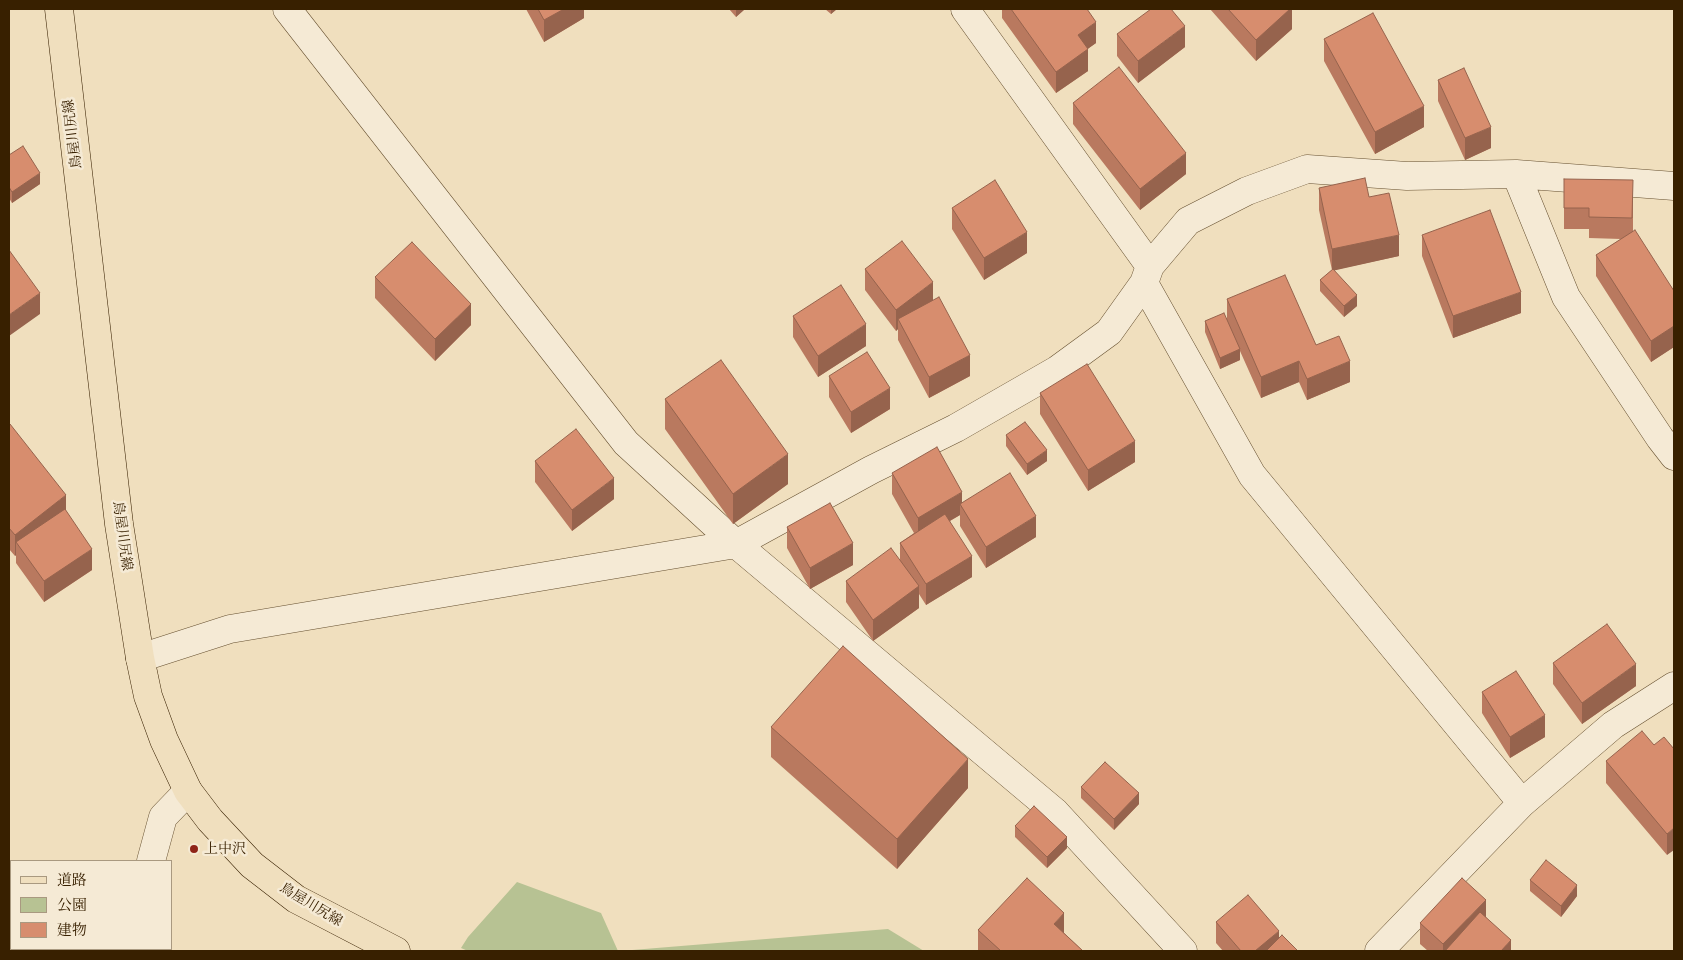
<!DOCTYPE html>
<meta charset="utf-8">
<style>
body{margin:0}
#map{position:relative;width:1683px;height:960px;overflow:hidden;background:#f0dfbe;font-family:"Old Standard TT","Noto Serif JP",serif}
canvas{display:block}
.frame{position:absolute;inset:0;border:10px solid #382000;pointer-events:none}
.legend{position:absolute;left:10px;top:860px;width:162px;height:90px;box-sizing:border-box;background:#f5ead5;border:1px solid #a99980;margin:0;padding:6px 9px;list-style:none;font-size:15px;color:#382000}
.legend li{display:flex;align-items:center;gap:10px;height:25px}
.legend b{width:25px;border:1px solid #a99980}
</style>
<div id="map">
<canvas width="1683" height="960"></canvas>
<div class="frame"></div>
<ul class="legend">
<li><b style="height:6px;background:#f0dfbe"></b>道路</li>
<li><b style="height:14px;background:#b7c293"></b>公園</li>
<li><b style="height:14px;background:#d78d6e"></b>建物</li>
</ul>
</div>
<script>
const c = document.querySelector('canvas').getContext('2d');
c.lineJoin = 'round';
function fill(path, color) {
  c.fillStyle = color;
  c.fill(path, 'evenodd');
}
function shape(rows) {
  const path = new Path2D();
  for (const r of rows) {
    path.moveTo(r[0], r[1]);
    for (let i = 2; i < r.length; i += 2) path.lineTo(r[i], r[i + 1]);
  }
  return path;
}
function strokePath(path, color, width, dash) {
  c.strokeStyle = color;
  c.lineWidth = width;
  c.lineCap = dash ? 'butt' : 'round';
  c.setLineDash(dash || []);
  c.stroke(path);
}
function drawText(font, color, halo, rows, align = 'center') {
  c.font = font + ' "Old Standard TT","Noto Serif JP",serif';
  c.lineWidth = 5;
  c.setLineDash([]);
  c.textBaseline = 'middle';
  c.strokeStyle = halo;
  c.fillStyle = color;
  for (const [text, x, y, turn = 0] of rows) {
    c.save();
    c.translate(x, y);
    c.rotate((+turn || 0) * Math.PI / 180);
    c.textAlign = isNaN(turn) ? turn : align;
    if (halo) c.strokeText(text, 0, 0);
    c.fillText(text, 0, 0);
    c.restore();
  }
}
const green = shape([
 [517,882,601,913,618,951,468,951,461,948,468,937],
 [888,929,924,951,620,951]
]);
const minor = shape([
 [287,9,626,443,736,544,1055,812,1183,951],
 [965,9,1150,266],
 [1516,174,1566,297,1660,438,1674,456],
 [1144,283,1252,475,1522,803],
 [140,658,230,629,736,544,871,470,956,428,1057,370,1109,332,1144,283,1150,266,1188,221,1247,191,1307,169,1407,176,1516,174,1674,186],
 [151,861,163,817,188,791],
 [150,949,150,951],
 [1379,951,1522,803,1613,725,1674,686]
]);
const major = shape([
 [59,9,119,524,140,658,148,696,164,740,188,791,210,820,252,865,296,899,396,951]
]);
const wall = shape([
 [526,9,584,9,584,18,544,42],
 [729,9,745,9,736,17],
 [825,9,837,9,831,14],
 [1002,9,1087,9,1096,43,1087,49,1088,71,1056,93,1002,18],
 [1210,9,1292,9,1292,29,1256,61],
 [1117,34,1185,47,1138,83,1117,56],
 [1324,39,1424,127,1375,154,1324,61],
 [1438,80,1491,148,1465,160,1438,101],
 [1073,103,1186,174,1140,210,1073,124],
 [9,155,40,184,12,203,9,198],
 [1564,179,1633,201,1633,232,1674,291,1674,347,1651,362,1596,276,1596,255,1621,239,1589,238,1589,229,1564,229],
 [1319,188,1369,197,1399,256,1334,270,1357,306,1344,317,1320,291,1320,280,1332,270,1319,210],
 [952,208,1027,253,984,280,952,229],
 [1422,235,1521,313,1453,338,1422,256],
 [865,269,933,300,970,376,929,398,898,340,898,329,896,331,865,290],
 [375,277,471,325,435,361,375,298],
 [1227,299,1316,345,1350,382,1307,400,1299,382,1261,398,1240,351,1240,360,1220,369,1205,332,1205,321,1227,318],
 [793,316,866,346,818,377,793,337],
 [829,376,890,409,851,433,829,397],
 [1040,393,1135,462,1088,491,1040,414],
 [665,399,788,484,733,524,665,429],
 [9,424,66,511,92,570,44,602,16,563,16,555,15,556,9,549],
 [1006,435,1047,461,1027,475,1006,446],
 [535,461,614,499,572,531,535,482],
 [892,473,962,503,1036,537,986,568,960,526,960,515,950,521,972,577,926,605,919,594,919,608,873,641,846,602,846,581,900,560,900,543,914,533,892,494],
 [787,527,853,565,810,589,787,548],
 [1553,663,1636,686,1582,724,1553,684],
 [1482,692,1545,737,1510,758,1482,713],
 [771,727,968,788,897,869,771,757],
 [1654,745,1674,749,1667,855,1606,783,1606,761],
 [1081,787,1139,804,1114,830,1081,798],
 [1015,826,1067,848,1047,868,1015,837],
 [1530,880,1577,896,1561,917,1530,891],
 [1486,917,1511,951,1428,951,1420,944,1420,923],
 [1216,922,1279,939,1298,951,1223,951,1216,943],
 [978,930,1064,933,1083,951,978,951]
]);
const shadedWall = shape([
 [564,9,584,9,584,18,544,42,544,20],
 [736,9,745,9,736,17],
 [831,9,837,9,831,14],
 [1290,9,1292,9,1292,29,1256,61,1256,40],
 [1096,22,1096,43,1078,56,1078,35],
 [1185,26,1185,47,1138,83,1138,61],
 [1088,49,1088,71,1056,93,1056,72],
 [1424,106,1424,127,1375,154,1375,132],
 [1491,127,1491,148,1465,160,1465,138],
 [1186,153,1186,174,1140,210,1140,189],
 [40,173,40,184,12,203,12,192],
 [1027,232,1027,253,984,280,984,258],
 [1399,235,1399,256,1332,271,1332,249],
 [933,282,933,303,898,319,898,329,896,331,896,310],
 [1521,292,1521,313,1453,338,1453,316],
 [40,293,40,314,9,336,9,315],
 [1357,295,1357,306,1344,317,1344,306],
 [471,304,471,325,435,361,435,339],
 [866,324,866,346,818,377,818,356],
 [1674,326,1674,347,1651,362,1651,341],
 [1240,349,1240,360,1220,369,1220,358],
 [970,355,970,376,929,398,929,377],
 [1299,361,1299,382,1261,398,1261,377],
 [1350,361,1350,382,1307,400,1307,379],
 [890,388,890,409,851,433,851,412],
 [1135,441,1135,462,1088,491,1088,470],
 [1047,450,1047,461,1027,475,1027,464],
 [788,454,788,484,733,524,733,494],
 [614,478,614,499,572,531,572,510],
 [962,492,962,508,960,504,960,515,918,539,918,518],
 [66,495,66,516,16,542,16,555,15,556,15,535],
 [1036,516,1036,537,986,568,986,547],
 [853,543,853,565,810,589,810,568],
 [92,549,92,570,44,602,44,581],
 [972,556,972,577,926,605,926,584],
 [919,586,919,608,873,641,873,620],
 [1636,664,1636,686,1582,724,1582,703],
 [1545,715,1545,737,1510,758,1510,737],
 [968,759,968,788,897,869,897,839],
 [1139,793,1139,804,1114,830,1114,819],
 [1674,828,1674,850,1667,855,1667,834],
 [1067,837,1067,848,1047,868,1047,857],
 [1577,885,1577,896,1561,917,1561,906],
 [1486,900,1486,921,1457,951,1443,951,1443,944],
 [1064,913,1064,934,1054,924],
 [1279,931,1279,951,1255,951],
 [1511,940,1511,951,1501,951]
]);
const building = shape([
 [538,9,564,9,544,20,538,9],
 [1011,9,1087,9,1096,22,1078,35,1088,49,1056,72,1011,9],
 [1151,9,1171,9,1185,26,1138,61,1117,34,1151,9],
 [1228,9,1290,9,1256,40,1228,9],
 [1373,13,1424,106,1375,132,1324,39,1373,13],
 [1119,67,1186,153,1140,189,1073,103,1119,67],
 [1464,68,1491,127,1465,138,1438,80,1464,68],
 [23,146,40,173,12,192,9,187,9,155,23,146],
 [1365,178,1369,197,1389,193,1399,235,1332,249,1319,188,1365,178],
 [1564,179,1633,180,1632,218,1589,217,1589,208,1564,208,1564,179],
 [995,180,1027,232,984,258,952,208,995,180],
 [1490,210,1521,292,1453,316,1422,235,1490,210],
 [1635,230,1674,291,1674,326,1651,341,1596,255,1635,230],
 [902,241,933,282,896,310,865,269,902,241],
 [412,242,471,304,435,339,375,277,412,242],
 [9,250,40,293,9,315,9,250],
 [1333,269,1357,295,1344,306,1320,280,1333,269],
 [1285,275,1316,345,1339,336,1350,361,1307,379,1299,361,1261,377,1227,299,1285,275],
 [841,285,866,324,818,356,793,316,841,285],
 [939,297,970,355,929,377,898,319,939,297],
 [1224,313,1240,349,1220,358,1205,321,1224,313],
 [867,352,890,388,851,412,829,376,867,352],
 [721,360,788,454,733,494,665,399,721,360],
 [1087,364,1135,441,1088,470,1040,393,1087,364],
 [1025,422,1047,450,1027,464,1006,435,1025,422],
 [9,424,10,424,66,495,15,535,9,528,9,424],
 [576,429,614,478,572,510,535,461,576,429],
 [937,447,962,492,918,518,892,473,937,447],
 [1010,473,1036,516,986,547,960,504,1010,473],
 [830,503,853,543,810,568,787,527,830,503],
 [65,509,92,549,44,581,16,542,65,509],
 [945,514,972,556,926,584,900,543,945,514],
 [891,548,919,586,873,620,846,581,891,548],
 [1607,624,1636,664,1582,703,1553,663,1607,624],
 [843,646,968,759,897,839,771,727,843,646],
 [1516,671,1545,715,1510,737,1482,692,1516,671],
 [1642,731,1654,745,1664,737,1674,749,1674,828,1667,834,1606,761,1642,731],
 [1105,762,1139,793,1114,819,1081,787,1105,762],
 [1034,806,1067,837,1047,857,1015,826,1034,806],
 [1546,860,1577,885,1561,906,1530,880,1546,860],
 [1027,878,1064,913,1054,924,1083,951,1001,951,978,930,1027,878],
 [1462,878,1486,900,1443,944,1420,923,1462,878],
 [1248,895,1279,931,1255,951,1241,951,1216,922,1248,895],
 [1480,912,1511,940,1501,951,1445,951,1480,912],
 [1282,935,1298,951,1266,951,1282,935]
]);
const markers = [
 [194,849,5,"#8f2418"]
];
const streetNames = [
 ["鳥屋川尻線",73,134,-97],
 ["鳥屋川尻線",122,536,82],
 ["鳥屋川尻線",311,905,31]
];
const poiNames = [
 ["上中沢",204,849]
];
fill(green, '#b7c293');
strokePath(minor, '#665030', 29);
strokePath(major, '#382000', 29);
strokePath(minor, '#f5ead5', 28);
strokePath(major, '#f0dfbe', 28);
fill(wall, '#b9795f');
fill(shadedWall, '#96634d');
fill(building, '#d78d6e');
strokePath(building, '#96634d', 1);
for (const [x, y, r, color] of markers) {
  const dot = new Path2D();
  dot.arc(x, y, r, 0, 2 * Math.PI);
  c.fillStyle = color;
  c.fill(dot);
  strokePath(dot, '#f5ead5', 2);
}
drawText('14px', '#382000', '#f5ead5', streetNames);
drawText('14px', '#382000', '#f5ead5', poiNames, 'left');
</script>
